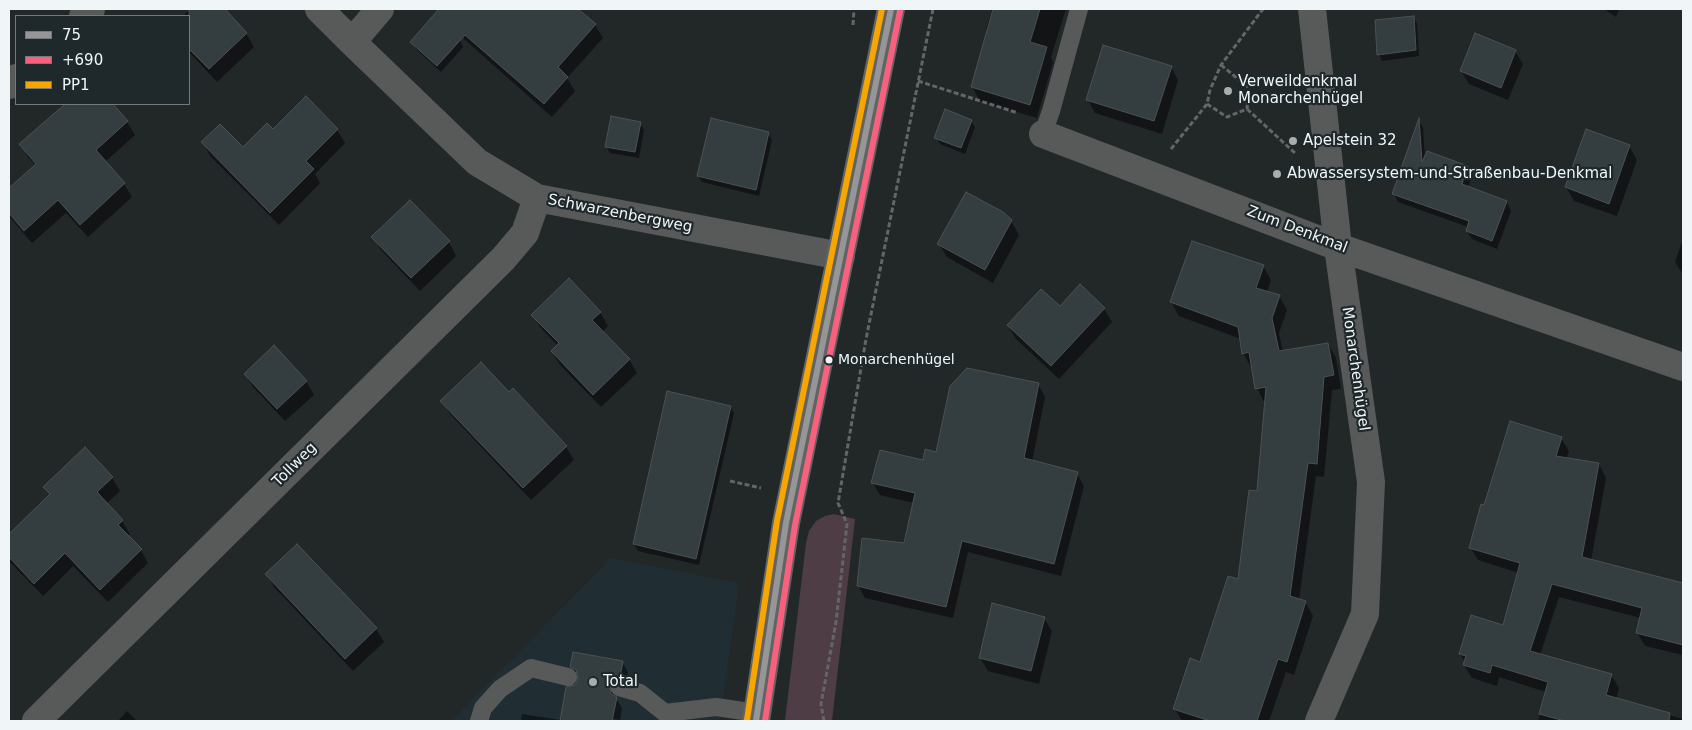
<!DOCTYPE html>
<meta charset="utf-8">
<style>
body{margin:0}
#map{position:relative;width:1692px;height:730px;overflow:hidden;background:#222728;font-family:"DejaVu Sans",sans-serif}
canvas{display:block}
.frame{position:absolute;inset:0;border:10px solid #f0f6f8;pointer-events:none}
.legend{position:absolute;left:15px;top:15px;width:175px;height:90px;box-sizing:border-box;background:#1f282b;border:1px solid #737a7d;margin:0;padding:6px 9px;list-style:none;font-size:15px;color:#f0f6f8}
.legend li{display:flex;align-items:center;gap:10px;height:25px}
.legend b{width:25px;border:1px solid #737a7d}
</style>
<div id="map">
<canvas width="1692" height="730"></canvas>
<div class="frame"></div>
<ul class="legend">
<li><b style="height:6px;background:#969696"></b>75</li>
<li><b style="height:6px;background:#f8607d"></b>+690</li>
<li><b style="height:6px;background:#f7a600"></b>PP1</li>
</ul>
</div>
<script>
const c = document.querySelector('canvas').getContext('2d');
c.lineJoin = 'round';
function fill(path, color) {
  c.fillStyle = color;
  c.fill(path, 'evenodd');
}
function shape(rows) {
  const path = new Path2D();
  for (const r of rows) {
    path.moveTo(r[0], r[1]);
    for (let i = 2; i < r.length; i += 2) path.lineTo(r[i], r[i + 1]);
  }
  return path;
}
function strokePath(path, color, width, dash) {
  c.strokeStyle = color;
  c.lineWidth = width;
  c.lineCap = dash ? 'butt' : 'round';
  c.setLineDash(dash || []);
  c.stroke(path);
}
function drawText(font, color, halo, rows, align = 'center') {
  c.font = font + ' "DejaVu Sans",sans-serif';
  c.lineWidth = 4.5;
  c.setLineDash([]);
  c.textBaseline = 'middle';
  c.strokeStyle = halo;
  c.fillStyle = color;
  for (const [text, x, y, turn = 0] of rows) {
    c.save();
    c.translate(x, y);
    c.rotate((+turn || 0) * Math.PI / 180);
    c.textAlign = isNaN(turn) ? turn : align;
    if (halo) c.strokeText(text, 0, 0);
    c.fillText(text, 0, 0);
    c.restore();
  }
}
const built = shape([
 [611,558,739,583,720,721,451,721]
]);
const green = shape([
 [834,514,855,519,832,721,785,721,806,543,809,531,816,521,825,516]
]);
const shadow = shape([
 [191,9,223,9,246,33,254,47,217,82,189,52,189,16,183,16],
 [471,9,577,9,595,25,603,38,567,78,575,91,552,117,464,39,456,26],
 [992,9,1066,9,1051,57,1053,62,1037,118,980,101,972,87,988,32,986,29],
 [1604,9,1619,9,1616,17],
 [1413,17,1417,23,1419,56,1382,61,1379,54],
 [460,40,463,47,441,72,416,49,412,42],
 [1515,51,1523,64,1508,100,1469,84,1461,71],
 [1171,67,1178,80,1162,134,1095,113,1088,100],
 [67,104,111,104,127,122,135,135,105,162,124,184,132,197,88,237,66,213,32,243,9,216,9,190,36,166,28,157,21,144],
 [971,121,975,127,965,154,940,144,936,137],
 [1419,121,1423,128,1425,158,1467,167,1472,175,1468,188,1507,202,1511,211,1497,249,1472,239,1467,231,1468,227,1398,202,1394,194],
 [640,123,644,130,639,158,610,153,606,146],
 [337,130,345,143,315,174,320,183,279,225,210,156,203,142,243,149],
 [768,133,772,140,759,196,702,182,698,176],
 [1629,146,1637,160,1617,216,1574,201,1566,187],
 [1011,221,1019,235,993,283,947,257,939,244],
 [373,237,449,242,456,256,420,291,381,250],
 [1683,239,1683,275,1675,262],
 [1263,266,1271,280,1267,292,1279,296,1287,310,1279,333,1283,352,1328,344,1336,358,1341,389,1332,390,1324,477,1316,476,1299,600,1305,602,1313,616,1294,675,1286,672,1269,721,1182,721,1174,708,1201,663,1239,581,1258,493,1266,402,1264,402,1257,388,1253,366,1251,367,1243,353,1241,339,1179,316,1171,302],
 [1060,308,1104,309,1112,322,1059,379,1016,339,1008,326],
 [600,312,608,326,602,332,629,359,637,373,601,407,560,365,552,352,558,346,541,328,533,315],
 [245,374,306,381,314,395,285,421,253,387],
 [1038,384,1045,397,1032,462,1077,474,1084,486,1061,576,968,552,953,618,865,598,858,585,905,544,914,503,880,495,873,483,924,462],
 [668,393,730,407,734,413,699,565,638,551,634,544],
 [509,394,566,447,574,460,531,500,450,414,442,401],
 [1561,438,1569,451,1566,459,1599,464,1606,478,1591,561,1683,585,1683,655,1645,646,1637,632,1641,618,1559,597,1540,655,1611,675,1619,688,1616,699,1683,719,1683,721,1538,721,1546,692,1499,677,1497,686,1472,678,1464,665,1465,662,1460,654,1503,627,1519,573,1478,560,1470,547,1485,507],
 [112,478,120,491,106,504,122,521,130,534,128,536,141,550,148,563,108,602,73,566,43,596,9,561,9,536,50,496,45,487],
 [267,574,376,629,384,642,353,671,274,587],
 [1044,618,1052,631,1039,684,988,671,980,658],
 [622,662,628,672,625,687,617,689,614,695,622,708,620,720,570,711,579,678,571,666],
 [127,711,137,721,118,721],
 [522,714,568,721,521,721]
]);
const building = shape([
 [189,9,225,9,247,33,209,69,189,49,189,9],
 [436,9,578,9,596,24,558,67,568,77,544,104,465,35,437,66,410,42,438,10,436,9],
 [993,9,1040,9,1030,42,1047,47,1030,105,971,87,993,9],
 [1414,16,1416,50,1377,55,1375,20,1414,16],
 [1475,33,1516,50,1501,88,1460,71,1475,33],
 [1103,45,1172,66,1154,121,1086,100,1103,45],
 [306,96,338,129,306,161,314,169,270,213,201,142,220,124,243,147,267,123,273,129,306,96],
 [65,104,113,104,128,121,96,150,125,183,80,225,58,200,24,231,9,213,9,188,36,164,19,144,65,104],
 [945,109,972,120,961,148,934,138,945,109],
 [611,116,641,122,635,152,605,147,611,116],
 [711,118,769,132,756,190,697,176,711,118],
 [1419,118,1422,162,1427,151,1468,166,1462,184,1507,201,1492,241,1466,231,1469,221,1392,194,1419,118],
 [1586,129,1630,145,1609,204,1565,187,1586,129],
 [966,192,1003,212,1012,220,985,270,937,244,966,192],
 [410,200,450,241,411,278,371,237,410,200],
 [1192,241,1264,265,1256,288,1280,295,1272,318,1279,351,1328,343,1334,375,1324,377,1317,464,1308,463,1290,596,1306,601,1287,662,1278,659,1257,721,1210,721,1173,709,1190,658,1200,662,1228,576,1238,579,1249,490,1257,491,1266,387,1255,389,1249,352,1242,354,1238,327,1170,302,1192,241],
 [569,278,601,312,592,320,630,359,593,395,551,351,559,343,531,315,569,278],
 [1080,284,1105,308,1051,366,1007,325,1041,289,1060,306,1080,284],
 [274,345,307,381,277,409,244,374,274,345],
 [481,362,509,392,513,388,567,446,523,488,440,401,481,362],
 [967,368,1039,383,1024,458,1078,472,1054,564,962,541,946,607,857,586,862,538,904,543,915,493,871,483,880,450,923,460,925,449,936,452,950,386,967,368],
 [667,391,731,406,696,559,633,544,667,391],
 [1510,421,1562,437,1556,456,1599,463,1582,557,1683,583,1683,645,1636,633,1642,608,1552,584,1530,651,1612,674,1606,695,1670,713,1669,721,1565,721,1539,714,1548,682,1492,665,1490,673,1463,665,1466,656,1459,654,1471,615,1503,625,1520,563,1469,548,1481,504,1484,505,1510,421],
 [85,447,113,477,97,492,123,520,118,525,142,549,100,590,65,553,34,584,9,557,9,534,50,494,43,487,85,447],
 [297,544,377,628,345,659,265,574,297,544],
 [992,603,1045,617,1031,671,979,658,992,603],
 [573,652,623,661,620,677,612,679,609,685,611,694,617,697,612,721,560,721,566,687,575,685,578,679,576,670,570,667,573,652]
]);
const path = shape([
 [853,25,854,9],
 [1221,65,1249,88,1247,109],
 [918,81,1018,113],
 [1207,104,1227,117,1247,109],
 [1247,109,1296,154],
 [1171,149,1207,104,1210,90,1221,65,1263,9],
 [730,481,761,488],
 [824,721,821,704,836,622,847,524,838,503,866,339,933,9]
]);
const lane = shape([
 [1043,134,1051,111,1079,9],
 [619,687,640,693,665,713,716,707,757,713],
 [479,721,483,708,500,689,531,668,568,677]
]);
const street = shape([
 [319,9,352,42,477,162,537,198,841,256],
 [1312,9,1338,247,1371,482,1365,614,1319,721],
 [83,16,91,9],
 [352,42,380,9],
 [9,85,16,78],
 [1043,134,1338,247,1683,367],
 [36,721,503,259,525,233,537,198]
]);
const primary = shape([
 [756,721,786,523,891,9]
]);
const bus1 = shape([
 [756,721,786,523,891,9]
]);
const bus2 = shape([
 [765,721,795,525,900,11]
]);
const bus3 = shape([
 [747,720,777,521,882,9]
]);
const markers = [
 [1228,91,5,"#a8aeaf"],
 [1293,141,5,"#a8aeaf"],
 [1277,174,5,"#a8aeaf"],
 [829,360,4.5,"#f0f6f8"],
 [593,682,5,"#a8aeaf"]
];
const busNames = [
 ["Monarchenhügel",838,360]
];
const poiNames = [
 ["Verweildenkmal",1238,82],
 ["Monarchenhügel",1238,99],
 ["Apelstein 32",1303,141],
 ["Abwassersystem-und-Straßenbau-Denkmal",1287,174],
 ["Total",603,682]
];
const streetNames = [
 ["Schwarzenbergweg",620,214,11],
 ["Zum Denkmal",1297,230,21],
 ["Monarchenhügel",1355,369,82],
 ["Tollweg",295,465,-45]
];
fill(built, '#202e33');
fill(green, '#4f3d45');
fill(shadow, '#0007');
fill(building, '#343d3f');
strokePath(building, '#4d5152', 1);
strokePath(path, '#636566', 3, [5, 2.5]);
strokePath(lane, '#585a5a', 18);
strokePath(street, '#585a5a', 28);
strokePath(primary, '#616364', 28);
strokePath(bus1, '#969696', 6);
strokePath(bus2, '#f8607d', 6);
strokePath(bus3, '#f7a600', 6);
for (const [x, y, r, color] of markers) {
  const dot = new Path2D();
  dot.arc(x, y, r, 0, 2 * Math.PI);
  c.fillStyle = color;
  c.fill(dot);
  strokePath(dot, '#1f282b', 2);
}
drawText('14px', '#f0f6f8', '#1f282b', busNames, 'left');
drawText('15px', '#f0f6f8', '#1f282b', poiNames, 'left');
drawText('15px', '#f0f6f8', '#1f282b', streetNames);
</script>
